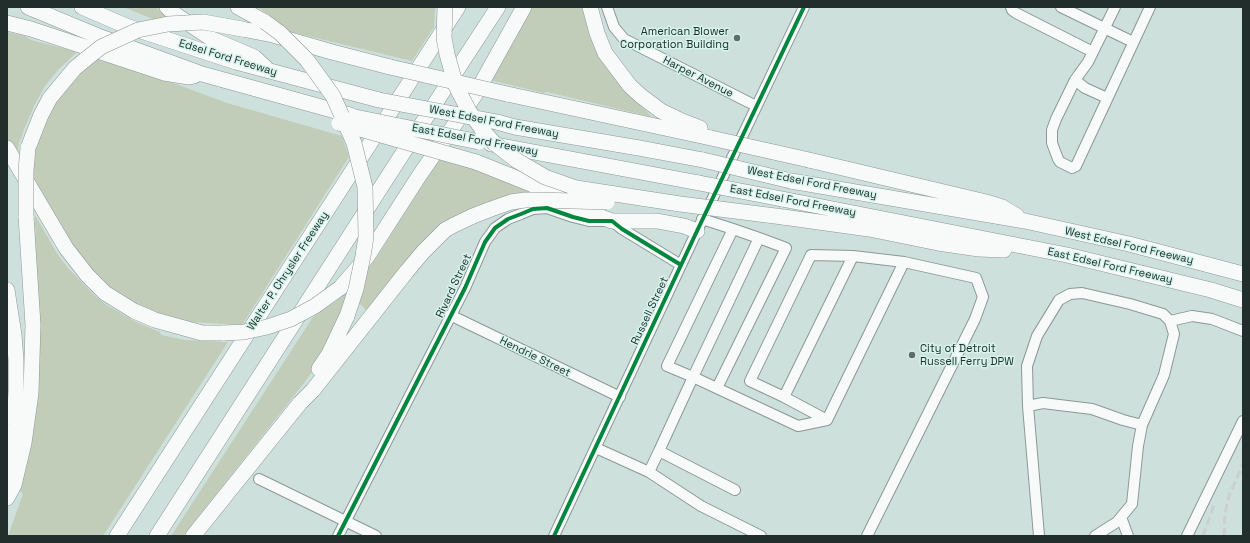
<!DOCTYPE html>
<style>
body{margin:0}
#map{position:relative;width:1250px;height:543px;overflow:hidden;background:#cee0dc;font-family:"Space Grotesk",sans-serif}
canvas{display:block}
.frame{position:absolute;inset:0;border:8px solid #222e2c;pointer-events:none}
</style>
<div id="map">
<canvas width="1250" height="543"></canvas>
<div class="frame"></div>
</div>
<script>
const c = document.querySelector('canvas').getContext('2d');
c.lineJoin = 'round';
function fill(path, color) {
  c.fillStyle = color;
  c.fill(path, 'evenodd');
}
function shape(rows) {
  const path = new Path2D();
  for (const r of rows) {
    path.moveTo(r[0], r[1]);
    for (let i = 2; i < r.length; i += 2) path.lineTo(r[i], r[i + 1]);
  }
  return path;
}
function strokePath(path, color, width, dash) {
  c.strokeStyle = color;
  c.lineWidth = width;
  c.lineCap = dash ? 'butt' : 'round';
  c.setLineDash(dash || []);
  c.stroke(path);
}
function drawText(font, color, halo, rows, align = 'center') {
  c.font = font + ' "Space Grotesk",sans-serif';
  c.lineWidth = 3;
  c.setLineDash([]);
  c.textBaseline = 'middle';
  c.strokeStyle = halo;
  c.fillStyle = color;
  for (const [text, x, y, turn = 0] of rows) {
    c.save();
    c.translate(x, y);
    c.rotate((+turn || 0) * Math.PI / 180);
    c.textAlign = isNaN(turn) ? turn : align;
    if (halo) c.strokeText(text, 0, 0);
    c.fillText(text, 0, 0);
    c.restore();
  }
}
const green = shape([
 [123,7,156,7,182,31],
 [258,7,435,7,434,27,412,61,291,32],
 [531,7,586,7,629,94,652,117,547,92,544,93,490,80],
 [7,32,25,36,31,40,77,52,58,70,45,86,35,104,25,127,19,143,17,154,16,155,7,140],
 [101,56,227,103,342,136,349,157,242,325,175,321,119,300,84,267,31,181,33,152,47,113,67,85],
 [439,159,468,166,545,197,530,197,425,242,366,310,358,302,313,371,297,392,183,536,171,536,313,317,335,302,352,288,375,260],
 [35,215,58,255,68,268,95,296,108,306,138,323,160,332,161,335,185,340,228,342,103,536,8,536,23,494,20,491,29,455,36,268]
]);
const minor = shape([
 [607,7,614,27,624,39,756,106],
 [1011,7,1012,10,1016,13,1093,52],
 [1061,7,1133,42],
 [1115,7,1088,62,1075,80,1056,119,1052,130,1052,143,1058,159,1060,162,1072,168,1076,166,1150,7],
 [1075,80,1085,88,1107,98],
 [702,219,733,229],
 [450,315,620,397],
 [1170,321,1192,316,1212,319,1243,331],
 [717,388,786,248,759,238,733,229,667,366,693,377,759,238],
 [784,397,853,256],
 [1028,406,1027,366,1037,336,1059,300,1070,294,1082,293,1130,304,1163,314,1170,321,1174,334,1164,375,1142,425],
 [596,448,649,472,659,451,735,490],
 [659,451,693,377,798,426,827,420,904,262,853,256,811,255,750,381,784,397,827,420],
 [649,472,701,506,761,536],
 [259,479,376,536],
 [1121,517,1128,536],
 [338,536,465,288,485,242,495,228,508,219,521,214,533,209,547,208,573,217,589,221,612,221,622,229,681,265],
 [554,536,697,231,804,7],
 [867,536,975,319,983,297,976,278,904,262],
 [1039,536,1028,406,1043,403,1092,409,1123,420,1142,425,1138,446,1132,504,1117,522,1095,536],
 [1187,536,1243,421]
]);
const highway = shape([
 [28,7,98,36,202,74,350,115],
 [82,7,126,26,236,62,379,100],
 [167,7,173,13,212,39,254,57,266,68],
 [238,7,265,22],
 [590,7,597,33,605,53,630,86,641,96,661,111,682,121,700,128],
 [7,23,31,29,164,73,189,77,194,76],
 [242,29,273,35,332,52,390,67],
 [507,94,711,138],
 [497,122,515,127,639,148,703,160],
 [491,144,699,183],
 [7,148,66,248,87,275,105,293,134,311,155,320,202,333,224,333],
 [28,148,41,115,50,98,75,68,86,59],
 [809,160,986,202,1002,207,1017,216],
 [476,162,531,184,585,211,612,221,657,221,684,226,697,231],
 [791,181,1025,221,1129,244,1243,274],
 [782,199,1067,255,1211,290,1243,300],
 [783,217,869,229,938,243,979,249,1004,250],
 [340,288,367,257,419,176,475,95,524,7],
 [7,290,14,335,16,360,16,392,14,425,11,451,7,471],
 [319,369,329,354,347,316],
 [7,498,14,485,24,443,31,393,33,325,26,216],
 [117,536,458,7],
 [157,536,412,139,498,7],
 [193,536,300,403,313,390,407,271,423,252,445,230,454,225,473,216]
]);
const rail = shape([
 [1203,536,1215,502],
 [1224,536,1225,513,1229,496,1243,464]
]);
const highwayBridge = shape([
 [445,7,444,38,447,54,456,86,469,111,484,132,494,143,516,160,545,177,576,188,680,204,783,217],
 [265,22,280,33,307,60,333,96,354,143,365,187,366,237,363,256,356,289,347,316],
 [86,59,101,47,138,30,168,24,203,22,242,29],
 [390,67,507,94],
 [379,100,497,122],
 [355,117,479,142],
 [339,123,476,162],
 [711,138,809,160],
 [703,160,791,181],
 [699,183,782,199],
 [26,216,26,170,28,148],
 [473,216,491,209,511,202,525,200,539,200,607,202],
 [224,333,244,332,267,327,291,319,315,306,340,288]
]);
const cycleway = shape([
 [338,536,465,288,485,242,495,228,508,219,521,214,533,209,547,208,573,217,589,221,612,221,622,229,681,265],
 [554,536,697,231,804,7]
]);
const markers = [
 [737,38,4,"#5e6c6a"],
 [912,355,4,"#5e6c6a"]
];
const poiNames = [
 ["American Blower",729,32],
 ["Corporation Building",729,45],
 ["City of Detroit",920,349,"left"],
 ["Russell Ferry DPW",920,362,"left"]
];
const streetNames = [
 ["Edsel Ford Freeway",228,58,17],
 ["Harper Avenue",698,77,27],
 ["West Edsel Ford Freeway",494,122,11],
 ["East Edsel Ford Freeway",475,140,11],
 ["West Edsel Ford Freeway",812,183,11],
 ["East Edsel Ford Freeway",793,201,11],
 ["West Edsel Ford Freeway",1129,246,13],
 ["East Edsel Ford Freeway",1110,266,13],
 ["Walter P. Chrysler Freeway",288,271,-57],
 ["Rivard Street",454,286,-65],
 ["Russell Street",650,311,-65],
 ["Hendrie Street",535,357,26]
];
fill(green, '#c1cdb9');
strokePath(minor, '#8b9895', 12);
strokePath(highway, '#8b9895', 16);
strokePath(minor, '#f8fafa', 10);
strokePath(highway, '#f8fafa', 15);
strokePath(rail, '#cbcfce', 3, [8, 4]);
strokePath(highwayBridge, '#8b9895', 16, []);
strokePath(highwayBridge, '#f8fafa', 15);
strokePath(cycleway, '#00873e', 4);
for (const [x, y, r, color] of markers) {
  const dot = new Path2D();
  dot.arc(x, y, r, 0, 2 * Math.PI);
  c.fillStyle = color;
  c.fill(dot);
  strokePath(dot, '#d4f4ec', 1.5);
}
drawText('11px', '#222e2c', '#d4f4ec', poiNames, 'right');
drawText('11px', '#222e2c', '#d4f4ec', streetNames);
</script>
